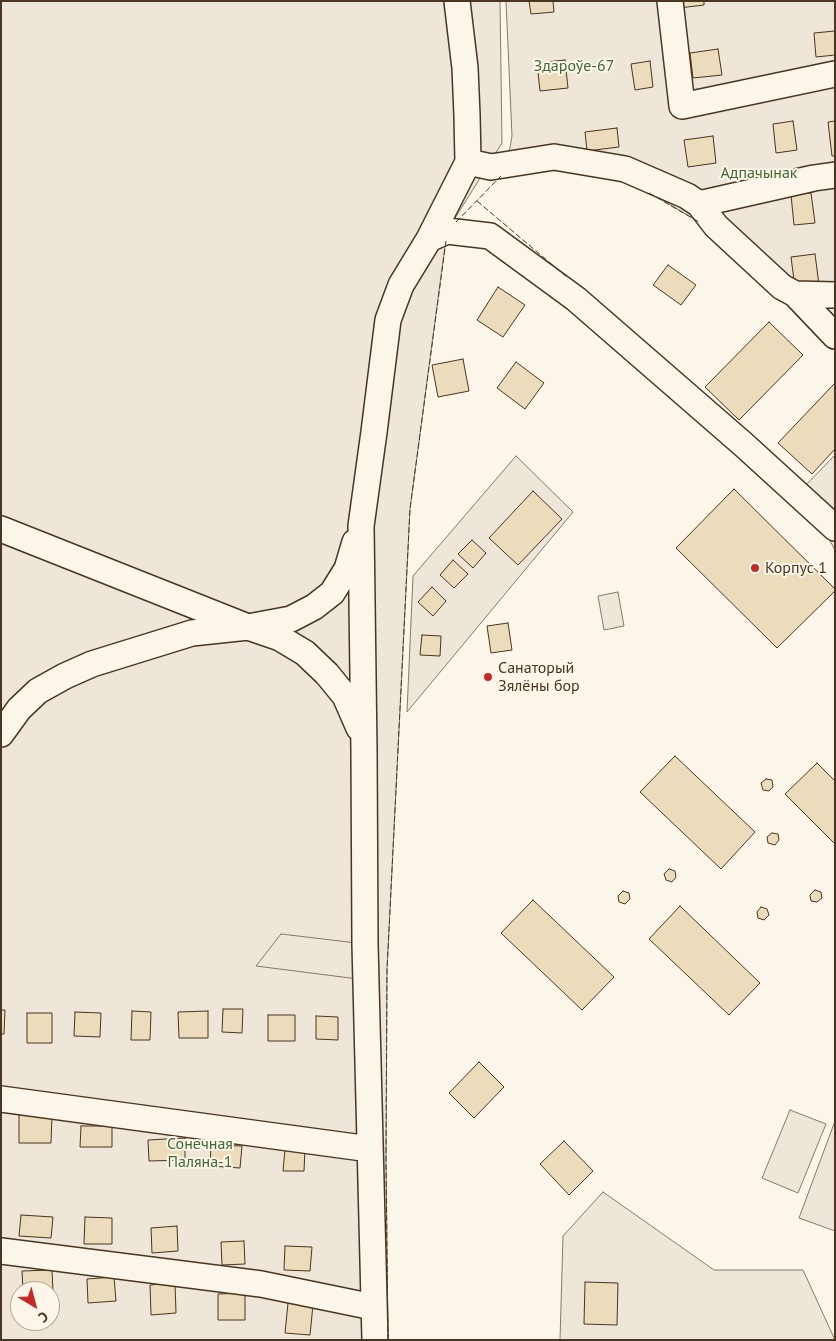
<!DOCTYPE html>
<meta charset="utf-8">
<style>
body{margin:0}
#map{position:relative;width:836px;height:1341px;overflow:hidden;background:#fbf6e9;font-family:"PT Sans",sans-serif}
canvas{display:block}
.frame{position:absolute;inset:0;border:2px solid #4a3520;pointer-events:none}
.north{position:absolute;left:10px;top:1281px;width:50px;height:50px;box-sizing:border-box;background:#fbf6e9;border:1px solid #b4a999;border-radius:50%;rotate:143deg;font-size:14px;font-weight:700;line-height:20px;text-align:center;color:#4a3520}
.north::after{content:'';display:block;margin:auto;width:18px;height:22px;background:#c62828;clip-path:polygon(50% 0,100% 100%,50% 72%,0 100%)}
</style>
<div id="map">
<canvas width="836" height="1341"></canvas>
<div class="frame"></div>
<div class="north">С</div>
</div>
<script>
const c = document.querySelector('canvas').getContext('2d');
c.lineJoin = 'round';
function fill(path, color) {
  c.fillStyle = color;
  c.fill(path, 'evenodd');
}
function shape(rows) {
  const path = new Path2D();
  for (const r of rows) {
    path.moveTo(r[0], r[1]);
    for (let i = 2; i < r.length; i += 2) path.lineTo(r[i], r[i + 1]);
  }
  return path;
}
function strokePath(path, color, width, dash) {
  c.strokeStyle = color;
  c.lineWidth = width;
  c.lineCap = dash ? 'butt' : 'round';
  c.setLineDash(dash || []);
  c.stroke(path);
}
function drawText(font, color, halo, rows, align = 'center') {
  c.font = font + ' "PT Sans",sans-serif';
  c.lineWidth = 4;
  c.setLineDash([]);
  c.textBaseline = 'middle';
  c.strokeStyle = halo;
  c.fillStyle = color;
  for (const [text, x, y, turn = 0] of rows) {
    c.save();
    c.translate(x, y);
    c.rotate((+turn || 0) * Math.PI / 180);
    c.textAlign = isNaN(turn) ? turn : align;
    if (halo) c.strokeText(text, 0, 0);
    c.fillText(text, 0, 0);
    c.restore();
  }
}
const green = shape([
 [1,1,500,1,502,143,447,231,410,509,387,970,386,1159,388,1340,1,1340,1,1],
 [20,1291,50,1291,50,1321,20,1321,20,1291],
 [506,1,835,1,835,347,706,226,635,184,556,167,506,171,512,136,506,1],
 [516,456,573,512,407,712,413,576,516,456],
 [790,1110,826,1124,798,1193,762,1178,790,1110],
 [835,1121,835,1231,799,1218,835,1121],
 [603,1192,714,1270,803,1270,835,1340,560,1340,563,1236,603,1192]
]);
const parking = shape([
 [835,455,835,550,802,489,835,455],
 [618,592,624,626,604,630,598,596,618,592],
 [281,934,365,944,366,980,256,966,281,934]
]);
const building = shape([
 [529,1,553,1,554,12,531,14,529,1],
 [678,1,704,1,704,5,679,8,678,1],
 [835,31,835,55,816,57,814,33,835,31],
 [718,49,722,75,693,78,690,53,718,49],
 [565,60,568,88,540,91,537,63,565,60],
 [650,61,653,87,635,90,631,64,650,61],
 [793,121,797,150,776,153,773,124,793,121],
 [835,121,835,156,832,156,828,122,835,121],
 [617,128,619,147,587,151,585,132,617,128],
 [713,136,716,163,688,167,684,140,713,136],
 [811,193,815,223,794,225,791,195,811,193],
 [815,254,819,285,795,288,791,257,815,254],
 [668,265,696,285,681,305,653,285,668,265],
 [498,287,525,305,503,337,477,320,498,287],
 [769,322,803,355,739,420,705,387,769,322],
 [463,359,469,391,438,397,432,365,463,359],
 [516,362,544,383,525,409,497,388,516,362],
 [835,383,835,449,812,474,778,443,835,383],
 [734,489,835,589,835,591,777,648,676,548,734,489],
 [533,491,562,519,518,565,489,538,533,491],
 [472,540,486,553,473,568,458,554,472,540],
 [453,560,468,574,454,588,440,575,453,560],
 [432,587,446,601,433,616,418,602,432,587],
 [508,623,512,650,491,653,487,626,508,623],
 [422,635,441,636,440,656,420,655,422,635],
 [675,756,755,832,721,869,640,792,675,756],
 [817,763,835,781,835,844,785,794,817,763],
 [766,779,772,780,773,787,769,791,763,790,761,783,766,779],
 [772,833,778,834,779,840,775,845,768,843,767,837,772,833],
 [669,869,675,871,676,877,672,882,666,880,664,874,669,869],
 [815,890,821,892,822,898,817,902,811,901,810,895,815,890],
 [623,891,629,893,630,899,625,904,619,902,618,896,623,891],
 [533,900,614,977,582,1010,501,933,533,900],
 [680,906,760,983,729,1015,649,939,680,906],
 [761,907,767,909,769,915,764,920,758,918,757,912,761,907],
 [223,1009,243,1009,242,1033,222,1032,223,1009],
 [1,1010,5,1010,4,1034,1,1034,1,1010],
 [132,1011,151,1012,150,1040,131,1040,132,1011],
 [208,1011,208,1038,179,1038,178,1012,208,1011],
 [75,1012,101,1013,100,1037,74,1036,75,1012],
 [27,1013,52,1013,52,1043,27,1043,27,1013],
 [268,1015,295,1015,295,1041,268,1041,268,1015],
 [316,1016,338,1017,338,1040,316,1039,316,1016],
 [479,1062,504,1087,474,1118,449,1093,479,1062],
 [19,1115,52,1115,51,1143,19,1143,19,1115],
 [81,1126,112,1126,112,1147,80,1147,81,1126],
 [185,1138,185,1160,149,1161,148,1140,185,1138],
 [564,1141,593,1171,569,1195,540,1164,564,1141],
 [211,1145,242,1146,240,1168,210,1166,211,1145],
 [285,1149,305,1149,304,1171,283,1171,285,1149],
 [21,1215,53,1217,51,1238,19,1236,21,1215],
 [85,1217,112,1218,112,1244,84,1244,85,1217],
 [177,1226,178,1251,152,1253,151,1228,177,1226],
 [244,1241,245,1264,222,1265,221,1242,244,1241],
 [285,1246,312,1247,310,1271,284,1270,285,1246],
 [52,1270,53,1291,23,1291,22,1271,52,1270],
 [114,1277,116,1301,88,1303,87,1279,114,1277],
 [585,1282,618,1283,617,1325,584,1324,585,1282],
 [175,1283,176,1313,151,1315,150,1285,175,1283],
 [245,1293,245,1320,218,1320,218,1294,245,1293],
 [288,1303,313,1305,310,1335,285,1333,288,1303]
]);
const minor = shape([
 [670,1,682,106,835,74],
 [468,162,491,167,554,157,625,169,687,196,699,204,716,226,782,287,795,294,835,336],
 [699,204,814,178,835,175],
 [429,239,447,231,490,236,576,299,744,445,835,528],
 [795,294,835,295],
 [1,529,248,627,291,619,314,607,332,593,347,569,355,542],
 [1,734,19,709,38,691,65,676,92,664,192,633,248,627,280,638,305,653,327,674,345,696,359,728],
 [1,1099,370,1149],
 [1,1251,261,1284,373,1307],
 [375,1340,365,944,364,751,361,526,374,432,388,320,401,285,429,239,468,162,467,115,465,68,457,1]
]);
const fence = shape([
 [649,193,699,222],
 [477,201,568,278],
 [456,222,501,176],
 [388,1340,386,1159,387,970,410,509,446,241]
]);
const markers = [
 [755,568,5,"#c62828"],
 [488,677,5,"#c62828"]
];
const parkNames = [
 ["Здароўе-67",574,66],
 ["Адпачынак",759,173],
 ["Сонечная",200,1144],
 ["Паляна-1",200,1162]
];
const poiNames = [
 ["Корпус 1",765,568],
 ["Санаторый",498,668],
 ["Зялёны бор",498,686]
];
fill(green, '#ede6d9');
strokePath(green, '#887966', 1);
fill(parking, '#ede7d9');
strokePath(parking, '#887966', 1);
fill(building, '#ecdcbc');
strokePath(building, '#4a3520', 1);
strokePath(minor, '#4a3520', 28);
strokePath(minor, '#fbf6e9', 25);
strokePath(fence, '#4a3520', 1, [6, 2.5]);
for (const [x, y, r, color] of markers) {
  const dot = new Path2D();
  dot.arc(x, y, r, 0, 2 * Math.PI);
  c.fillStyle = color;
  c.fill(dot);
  strokePath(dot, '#fbf6e9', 2);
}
drawText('16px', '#436837', '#fbf6e9', parkNames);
drawText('16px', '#4a3520', '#fbf6e9', poiNames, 'left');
</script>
